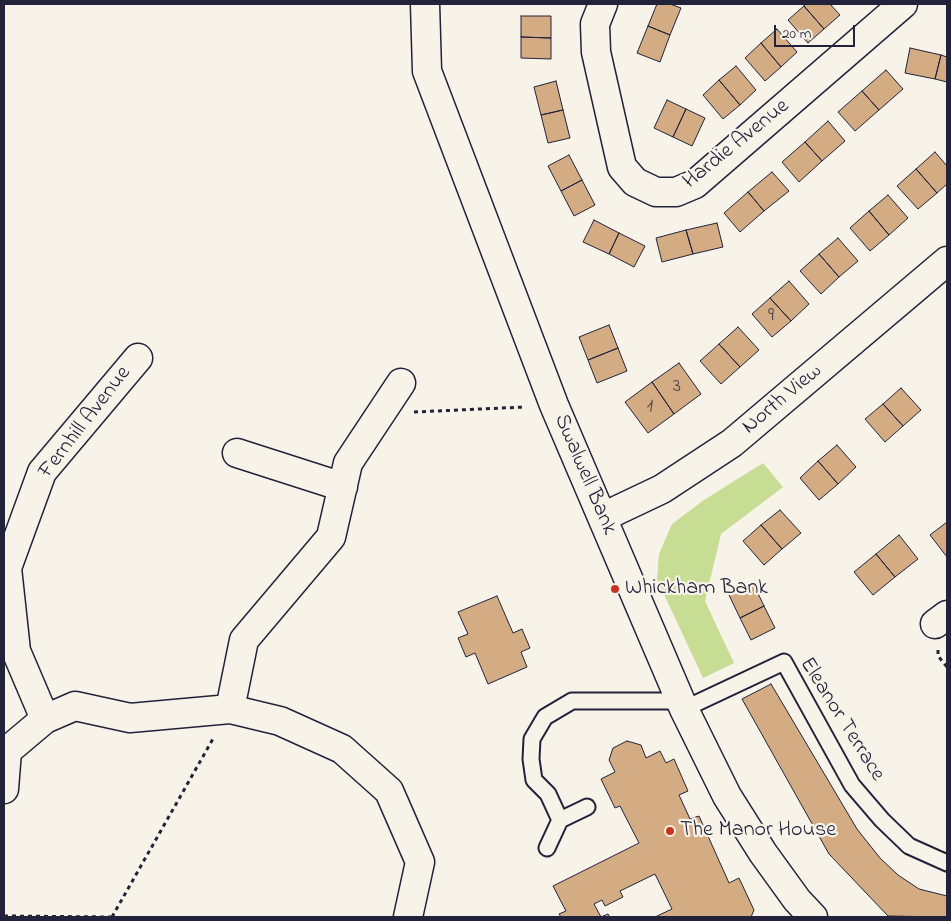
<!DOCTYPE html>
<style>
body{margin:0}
#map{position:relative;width:951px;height:921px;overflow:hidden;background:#f7f3e8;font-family:"Indie Flower",sans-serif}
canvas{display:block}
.frame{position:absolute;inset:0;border:5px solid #22223b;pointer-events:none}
.scale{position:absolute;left:774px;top:25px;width:81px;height:22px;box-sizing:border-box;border:2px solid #22223b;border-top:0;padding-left:6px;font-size:15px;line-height:18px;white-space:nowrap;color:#22223b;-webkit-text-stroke:4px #f7f3e8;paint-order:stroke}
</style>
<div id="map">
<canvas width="951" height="921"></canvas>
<div class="frame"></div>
<div class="scale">20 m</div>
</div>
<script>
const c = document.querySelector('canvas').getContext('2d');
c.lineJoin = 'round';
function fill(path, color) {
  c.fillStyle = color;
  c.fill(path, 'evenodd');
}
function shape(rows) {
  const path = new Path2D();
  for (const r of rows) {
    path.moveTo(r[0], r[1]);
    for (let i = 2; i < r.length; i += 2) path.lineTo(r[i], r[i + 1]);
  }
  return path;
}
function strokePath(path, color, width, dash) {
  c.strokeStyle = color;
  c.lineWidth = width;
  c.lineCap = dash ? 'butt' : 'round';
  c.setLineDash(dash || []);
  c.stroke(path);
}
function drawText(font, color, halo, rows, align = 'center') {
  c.font = font + ' "Indie Flower",sans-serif';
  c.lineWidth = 4.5;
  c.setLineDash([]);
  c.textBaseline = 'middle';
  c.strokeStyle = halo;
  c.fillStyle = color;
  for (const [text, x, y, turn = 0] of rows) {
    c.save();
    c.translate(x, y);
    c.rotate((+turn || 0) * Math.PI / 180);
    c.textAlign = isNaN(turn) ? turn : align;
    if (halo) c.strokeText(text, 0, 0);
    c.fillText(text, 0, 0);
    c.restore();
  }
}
const green = shape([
 [763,463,783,487,721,534,705,601,734,663,703,678,657,579,659,554,672,524,704,500]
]);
const building = shape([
 [657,4,670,4,681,8,670,35,648,26,657,4],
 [806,4,830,4,840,15,824,29,804,6,806,4],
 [804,6,824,29,808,43,788,20,804,6],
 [521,16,551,16,551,38,521,37,521,16],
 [648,26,670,35,660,62,637,53,648,26],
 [777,29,797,52,781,67,761,43,777,29],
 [521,37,551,38,551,59,521,58,521,37],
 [761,43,781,67,765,81,745,58,761,43],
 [910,48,941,55,935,79,905,73,910,48],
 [941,55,947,57,947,82,935,79,941,55],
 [736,66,756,90,740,105,719,80,736,66],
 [886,70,903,89,879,110,862,91,886,70],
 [719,80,740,105,723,119,703,95,719,80],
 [556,81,563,110,541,115,534,87,556,81],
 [862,91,879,110,855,131,838,112,862,91],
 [667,100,686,109,673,137,654,128,667,100],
 [686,109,705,118,692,146,673,137,686,109],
 [563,110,570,138,548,143,541,115,563,110],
 [828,121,845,141,822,161,805,142,828,121],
 [805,142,822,161,799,182,782,162,805,142],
 [935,152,947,166,947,184,937,193,916,169,935,152],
 [569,155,582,180,561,191,548,166,569,155],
 [916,169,937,193,918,209,897,186,916,169],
 [772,172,789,191,764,211,748,192,772,172],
 [582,180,595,205,574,216,561,191,582,180],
 [748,192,764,211,740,232,724,213,748,192],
 [888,195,908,218,889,235,869,211,888,195],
 [869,211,889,235,870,251,850,228,869,211],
 [594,220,619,233,609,254,583,242,594,220],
 [717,223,723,247,693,254,686,230,717,223],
 [686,230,693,254,662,262,656,238,686,230],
 [619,233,645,246,634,267,609,254,619,233],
 [838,238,858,261,839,277,819,254,838,238],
 [819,254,839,277,821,294,800,271,819,254],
 [789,281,809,304,791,321,770,298,789,281],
 [770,298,791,321,772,337,752,314,770,298],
 [609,325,618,348,588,360,579,337,609,325],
 [738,327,759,350,740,367,719,344,738,327],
 [719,344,740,367,721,384,700,361,719,344],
 [618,348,627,371,597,383,588,360,618,348],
 [679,363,701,394,674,414,652,382,679,363],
 [652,382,674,414,648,433,625,402,652,382],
 [901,388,921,410,903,426,883,404,901,388],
 [883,404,903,426,885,442,865,419,883,404],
 [837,445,856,467,838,484,818,461,837,445],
 [818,461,838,484,819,500,800,478,818,461],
 [780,510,801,533,782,549,761,525,780,510],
 [947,522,947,557,930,535,947,522],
 [761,525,782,549,764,565,743,541,761,525],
 [899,535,918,559,895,577,876,554,899,535],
 [876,554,895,577,873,595,854,572,876,554],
 [753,583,764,606,740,618,729,595,753,583],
 [497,596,513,633,522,629,530,648,521,652,527,667,488,684,475,653,466,657,458,638,468,634,458,612,497,596],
 [764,606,775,628,751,640,740,618,764,606],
 [771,684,857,829,880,858,898,875,919,889,947,896,947,917,888,916,829,854,742,699,771,684],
 [627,741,641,745,646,758,660,751,666,763,674,759,688,791,679,795,690,819,699,816,729,883,739,878,754,910,751,917,655,917,672,909,655,874,620,891,623,897,605,906,602,900,594,904,601,917,608,914,610,917,561,917,559,914,566,911,553,886,639,843,620,806,615,808,601,779,615,772,609,760,613,748,627,741]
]);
const path = shape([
 [414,412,525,407],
 [938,650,938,656,947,667],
 [4,916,112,917],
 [112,917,214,737]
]);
const lane = shape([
 [684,709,784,662,852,785,882,820,909,846,947,863],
 [587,807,560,820,548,794,534,780,531,759,532,739,545,717,572,701,681,701],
 [547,848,560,820]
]);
const street = shape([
 [603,4,595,24,596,52,622,167,635,182,656,192,676,192,695,184,903,4],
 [237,453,343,487],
 [603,517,662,489,732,443,947,261],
 [935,624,947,615],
 [230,709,244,640,331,537,348,463,401,383],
 [45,719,16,651,7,568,42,472,138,358],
 [4,789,7,751,45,719,75,706,130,718,230,709,280,721,342,749,389,791,420,862,408,917]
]);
const secondary = shape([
 [425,4,427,71,554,405,684,709,727,796,763,853,797,900,813,917]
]);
const markers = [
 [615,589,5,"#c8321e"],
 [670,831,5,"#c8321e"]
];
const numberNames = [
 ["9",771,317],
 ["3",677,388],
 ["1",650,408]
];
const streetNames = [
 ["Hardie Avenue",737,145,-39],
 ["North View",783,400,-40],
 ["Fernhill Avenue",86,423,-52],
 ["Swalwell Bank",584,475,67],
 ["Eleanor Terrace",841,720,58]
];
const poiNames = [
 ["Whickham Bank",625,589],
 ["The Manor House",680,831]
];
fill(green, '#c7dd93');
fill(building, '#d3ac84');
strokePath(building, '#22223b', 1);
strokePath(lane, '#22223b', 19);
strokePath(street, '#22223b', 31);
strokePath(secondary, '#22223b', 31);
strokePath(path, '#22223b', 3, [4, 4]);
strokePath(lane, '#f7f3e8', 15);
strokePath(street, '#f7f3e8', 28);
strokePath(secondary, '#f7f3e8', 28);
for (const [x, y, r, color] of markers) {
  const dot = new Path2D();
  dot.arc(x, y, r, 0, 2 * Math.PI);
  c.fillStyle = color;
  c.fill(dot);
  strokePath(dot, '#f7f3e8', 2);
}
drawText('20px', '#4e444d', null, numberNames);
drawText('22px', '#22223b', '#f7f3e8', streetNames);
drawText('22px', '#22223b', '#f7f3e8', poiNames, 'left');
</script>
